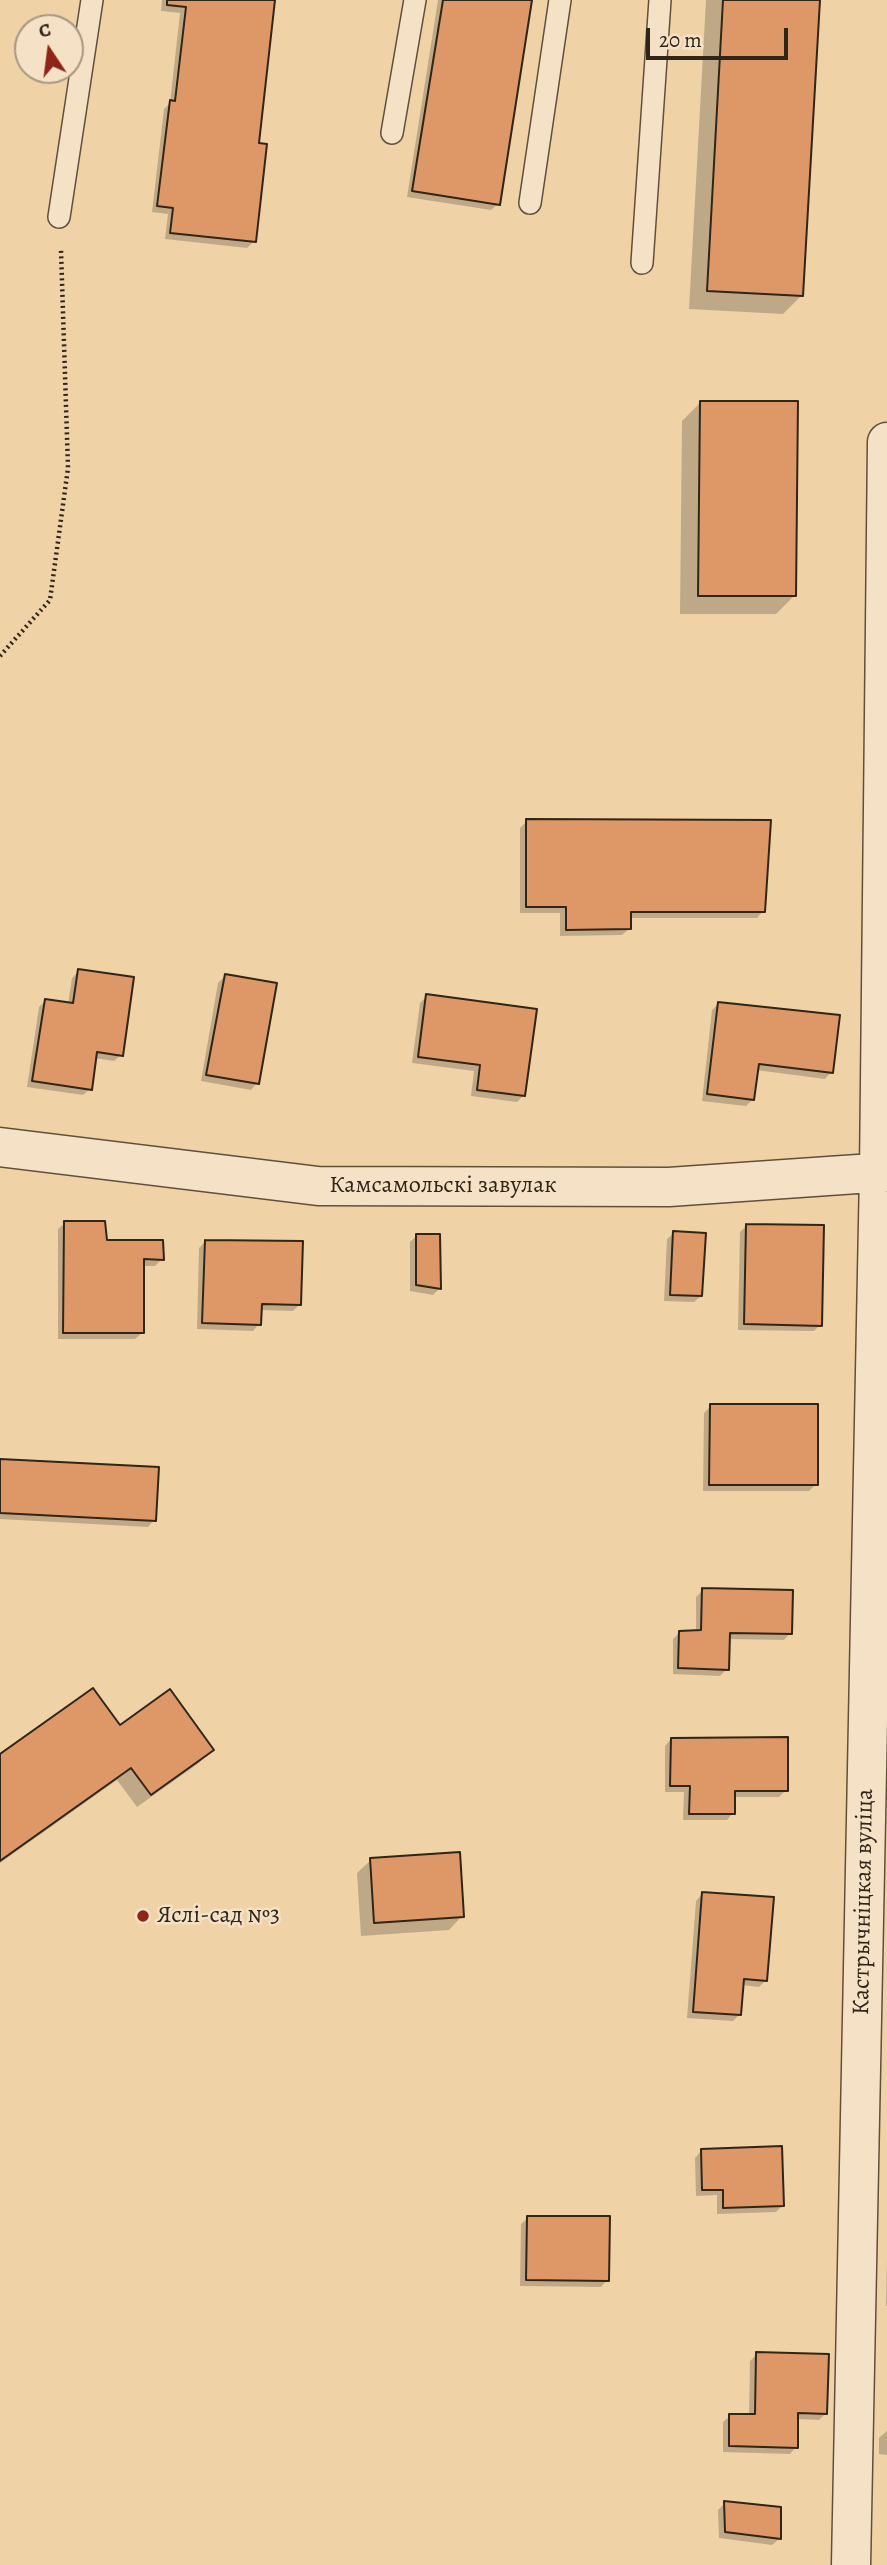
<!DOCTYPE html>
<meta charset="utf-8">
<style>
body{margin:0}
#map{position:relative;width:887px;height:2565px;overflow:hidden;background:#efd3a7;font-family:Alegreya,serif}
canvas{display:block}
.north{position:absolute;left:14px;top:14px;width:70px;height:70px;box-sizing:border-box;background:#f5e2c6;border:2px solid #a69681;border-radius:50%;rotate:347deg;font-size:19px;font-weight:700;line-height:28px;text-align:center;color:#2f2519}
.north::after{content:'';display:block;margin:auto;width:24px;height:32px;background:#8f2418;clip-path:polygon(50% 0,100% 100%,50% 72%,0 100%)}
.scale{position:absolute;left:646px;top:28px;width:142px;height:32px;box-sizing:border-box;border:4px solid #2f2519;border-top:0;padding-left:9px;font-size:21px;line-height:24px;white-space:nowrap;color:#2f2519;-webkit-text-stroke:5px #f5e2c6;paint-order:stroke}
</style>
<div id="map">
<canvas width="887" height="2565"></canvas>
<div class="north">С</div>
<div class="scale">20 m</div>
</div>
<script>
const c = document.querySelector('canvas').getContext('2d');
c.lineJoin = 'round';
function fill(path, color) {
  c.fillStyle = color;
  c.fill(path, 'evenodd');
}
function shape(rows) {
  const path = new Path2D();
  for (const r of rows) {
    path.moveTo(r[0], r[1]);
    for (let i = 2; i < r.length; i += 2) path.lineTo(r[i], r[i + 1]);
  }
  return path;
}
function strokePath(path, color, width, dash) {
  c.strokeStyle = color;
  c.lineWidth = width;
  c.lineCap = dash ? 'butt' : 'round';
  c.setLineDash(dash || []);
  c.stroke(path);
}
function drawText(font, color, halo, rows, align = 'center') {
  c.font = font + ' Alegreya,serif';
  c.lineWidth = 5;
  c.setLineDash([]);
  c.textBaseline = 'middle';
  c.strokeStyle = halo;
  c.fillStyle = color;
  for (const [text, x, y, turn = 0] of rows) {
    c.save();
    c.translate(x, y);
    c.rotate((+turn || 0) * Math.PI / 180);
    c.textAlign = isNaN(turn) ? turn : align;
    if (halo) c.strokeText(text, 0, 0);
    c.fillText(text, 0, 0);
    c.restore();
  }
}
const shadow = shape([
 [162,0,274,0,257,145,254,241,247,248,165,239,168,214,152,212,164,109,170,103,180,13,161,11],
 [438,0,531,0,498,204,491,210,407,197],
 [706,0,818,0,802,295,783,314,689,309],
 [701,402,795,595,776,614,680,614,682,421],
 [527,821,763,911,757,918,629,918,629,929,622,935,560,936,560,913,520,913,520,828],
 [79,971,121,1055,114,1061,94,1058,90,1089,83,1095,27,1087,39,1007,45,1001,68,1004,72,978],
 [225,976,257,1083,251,1090,201,1081,218,983],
 [427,996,524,1095,517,1102,471,1096,474,1071,412,1063,420,1003],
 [718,1004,831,1072,825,1079,756,1070,753,1099,746,1106,702,1101,712,1010],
 [65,1223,105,1241,162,1259,155,1266,142,1266,142,1333,135,1339,58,1339,58,1229],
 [747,1225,820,1325,814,1331,738,1330,740,1232],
 [674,1233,701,1296,694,1302,664,1301,667,1239],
 [416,1236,440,1288,433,1295,410,1291,410,1242],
 [206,1241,300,1304,293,1311,260,1310,259,1324,253,1331,197,1329,199,1248],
 [711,1406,816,1484,809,1491,703,1491,704,1413],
 [0,1461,154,1520,148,1527,0,1519],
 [703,1590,790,1633,784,1640,728,1639,727,1669,720,1676,673,1674,673,1639,680,1632,696,1632,696,1597],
 [119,1727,212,1750,199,1763,137,1807,117,1780,0,1863,0,1756],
 [671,1739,786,1790,779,1797,733,1797,733,1813,727,1820,683,1820,684,1792,665,1792,665,1746],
 [371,1860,462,1916,449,1930,361,1936,357,1873],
 [702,1894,766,1980,759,1987,742,1985,739,2015,733,2021,687,2018,696,1901],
 [701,2151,782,2206,776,2212,717,2214,717,2195,696,2196,695,2158],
 [528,2218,607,2280,601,2287,520,2286,521,2224],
 [887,2259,887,2306,886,2306],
 [757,2354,826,2413,819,2420,797,2419,796,2447,790,2454,723,2452,723,2422,730,2416,749,2416,750,2361],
 [887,2431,887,2455,879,2454,879,2438],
 [725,2503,779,2539,772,2545,719,2538,718,2510]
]);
const building = shape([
 [167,0,275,0,259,143,267,144,256,242,170,233,173,208,157,206,170,100,175,101,186,7,167,5,167,0],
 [443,0,532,0,500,205,412,191,443,0],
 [723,0,820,0,803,296,707,291,723,0],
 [700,401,798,401,796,596,698,596,700,401],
 [526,819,771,820,765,912,631,912,631,929,566,930,566,907,526,907,526,819],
 [78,969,134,977,123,1056,97,1052,92,1090,32,1081,45,999,73,1003,78,969],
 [225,974,277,983,259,1084,206,1075,225,974],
 [426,994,537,1009,525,1096,477,1090,480,1065,418,1057,426,994],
 [718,1002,840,1015,833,1073,759,1064,754,1100,707,1094,718,1002],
 [64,1221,105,1221,107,1240,163,1240,164,1260,144,1259,144,1333,63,1333,64,1221],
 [746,1224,824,1225,822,1326,744,1324,746,1224],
 [673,1231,706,1233,702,1296,670,1295,673,1231],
 [416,1234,440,1234,441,1289,416,1285,416,1234],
 [205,1240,303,1241,301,1305,262,1304,261,1325,202,1323,205,1240],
 [710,1404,818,1404,818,1485,709,1485,710,1404],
 [0,1459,159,1467,156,1521,0,1513,0,1459],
 [702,1588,793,1590,792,1634,730,1633,729,1670,678,1668,679,1631,701,1630,702,1588],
 [93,1688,120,1725,170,1689,214,1750,151,1795,131,1768,0,1861,0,1754,93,1688],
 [788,1737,788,1791,735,1791,735,1814,689,1814,690,1786,670,1786,671,1738,788,1737],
 [460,1852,464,1917,374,1923,370,1858,460,1852],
 [702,1892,774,1897,767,1981,744,1979,741,2015,693,2012,702,1892],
 [782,2146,784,2206,723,2208,723,2190,702,2190,701,2149,782,2146],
 [527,2216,610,2216,609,2281,526,2280,527,2216],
 [756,2352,829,2354,827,2414,798,2413,798,2448,729,2446,729,2414,755,2414,756,2352],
 [724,2501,781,2507,781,2539,725,2532,724,2501]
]);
const path = shape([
 [0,656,50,600,68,468,61,250]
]);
const service = shape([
 [392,133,415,0],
 [530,203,560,0],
 [59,217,92,0],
 [642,263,660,0]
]);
const minor = shape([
 [0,1147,318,1186,669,1187,887,1172],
 [851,2565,879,1173,887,442]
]);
const markers = [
 [143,1916,7,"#8f2418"]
];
const streetNames = [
 ["Камсамольскі завулак",443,1186],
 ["Кастрычніцкая вуліца",864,1902,-89]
];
const poiNames = [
 ["Яслі-сад №3",157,1916]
];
fill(shadow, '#0003');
fill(building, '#de9767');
strokePath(building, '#2f2519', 2);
strokePath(service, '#5f503c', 24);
strokePath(minor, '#5f503c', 41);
strokePath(path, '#2f2519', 4.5, [2, 3.5]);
strokePath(service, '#f5e2c6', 21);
strokePath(minor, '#f5e2c6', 38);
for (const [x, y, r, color] of markers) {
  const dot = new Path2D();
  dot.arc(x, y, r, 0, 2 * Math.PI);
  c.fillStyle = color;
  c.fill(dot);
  strokePath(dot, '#f5e2c6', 2.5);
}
drawText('24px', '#2f2519', '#f5e2c6', streetNames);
drawText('24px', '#2f2519', '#f5e2c6', poiNames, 'left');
</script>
